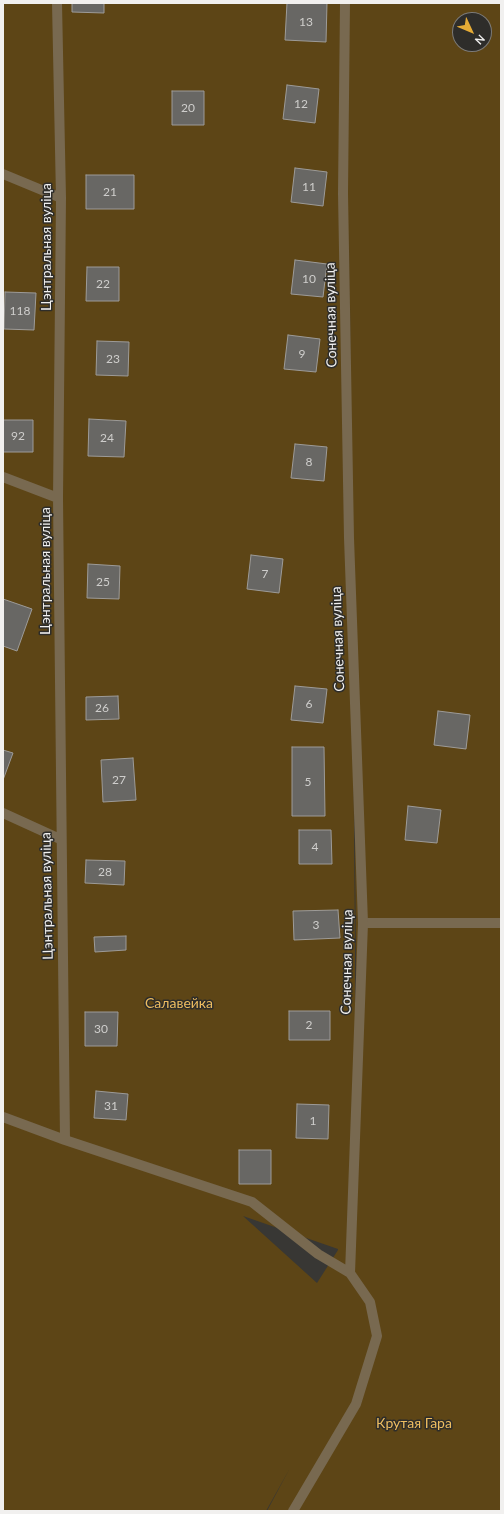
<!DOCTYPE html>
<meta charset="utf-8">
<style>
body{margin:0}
#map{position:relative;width:504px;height:1514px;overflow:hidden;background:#383734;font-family:Lato,sans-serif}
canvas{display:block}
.frame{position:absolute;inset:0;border:4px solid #f1f0ef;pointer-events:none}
.north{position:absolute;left:452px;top:12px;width:40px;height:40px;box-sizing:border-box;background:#2e2d2a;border:1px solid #7c7b79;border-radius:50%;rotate:134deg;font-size:11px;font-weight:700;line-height:16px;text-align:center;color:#f1f0ef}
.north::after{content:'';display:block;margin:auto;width:14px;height:18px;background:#e6ac36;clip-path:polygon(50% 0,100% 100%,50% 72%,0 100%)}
</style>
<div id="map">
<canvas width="504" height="1514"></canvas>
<div class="frame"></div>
<div class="north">N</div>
</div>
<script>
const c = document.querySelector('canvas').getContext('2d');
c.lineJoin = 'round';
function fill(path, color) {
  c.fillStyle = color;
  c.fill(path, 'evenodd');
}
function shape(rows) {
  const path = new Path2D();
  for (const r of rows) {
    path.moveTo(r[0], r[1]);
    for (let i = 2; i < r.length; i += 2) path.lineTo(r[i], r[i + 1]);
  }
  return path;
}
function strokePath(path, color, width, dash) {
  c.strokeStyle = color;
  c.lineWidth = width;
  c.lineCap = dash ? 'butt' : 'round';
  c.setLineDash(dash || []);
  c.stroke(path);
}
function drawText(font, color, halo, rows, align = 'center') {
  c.font = font + ' Lato,sans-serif';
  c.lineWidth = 3;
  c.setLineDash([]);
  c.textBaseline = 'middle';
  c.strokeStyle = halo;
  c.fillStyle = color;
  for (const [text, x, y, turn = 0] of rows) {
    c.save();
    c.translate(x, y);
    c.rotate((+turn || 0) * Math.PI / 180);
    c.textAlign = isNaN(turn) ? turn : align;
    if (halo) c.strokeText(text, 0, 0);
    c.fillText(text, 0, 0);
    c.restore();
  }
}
const green = shape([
 [3,3,501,3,501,1511,267,1511,290,1468,266,1511,3,1511],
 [460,20,484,20,484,44,460,44],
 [349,195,357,1068,356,1079],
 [243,1216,338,1249,338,1250,317,1283]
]);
const building = shape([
 [72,3,104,3,104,13,72,12,72,3],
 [287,3,327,3,326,42,285,40,287,3],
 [287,85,319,89,315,123,283,119,287,85],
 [172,91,204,91,204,125,172,125,172,91],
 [295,168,327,172,323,206,291,202,295,168],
 [86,175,134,175,134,209,86,209,86,175],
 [295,260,327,264,323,297,291,294,295,260],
 [87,267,119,267,119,301,86,301,87,267],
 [5,292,36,293,34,330,4,329,5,292],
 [288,335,320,339,316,372,284,369,288,335],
 [97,341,129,342,128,376,96,375,97,341],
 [89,419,126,421,124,457,88,456,89,419],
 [3,420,33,420,33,452,3,452,3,420],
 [295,444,327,447,324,481,291,478,295,444],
 [251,555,283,559,279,593,247,589,251,555],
 [88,564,120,566,119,599,87,598,88,564],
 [3,599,32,609,17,651,3,646,3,599],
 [295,686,327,689,323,723,291,720,295,686],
 [118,696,119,719,86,720,86,697,118,696],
 [438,711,470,715,466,749,434,745,438,711],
 [292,747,324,747,325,816,292,816,292,747],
 [3,750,13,753,3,780,3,750],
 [133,758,136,800,103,802,101,760,133,758],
 [408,806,441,810,437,843,405,840,408,806],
 [299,830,331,830,332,864,299,864,299,830],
 [86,860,125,861,124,885,85,883,86,860],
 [338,910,340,938,294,940,293,911,338,910],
 [126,936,126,950,95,952,94,937,126,936],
 [289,1011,330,1011,330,1040,289,1040,289,1011],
 [85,1012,118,1012,117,1046,85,1046,85,1012],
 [96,1091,128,1094,126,1120,94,1118,96,1091],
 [297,1104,329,1105,328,1139,296,1138,297,1104],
 [239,1150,271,1150,271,1184,239,1184,239,1150]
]);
const lane = shape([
 [363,923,501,923]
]);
const street = shape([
 [57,3,61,198,58,498,65,1140],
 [345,3,343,193,349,538,363,923,350,1273],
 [3,174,61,198],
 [3,477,58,498],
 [3,813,60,839],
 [3,1117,65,1140,252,1202,318,1254,350,1273,370,1302,377,1336,356,1404,293,1511]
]);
const numberNames = [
 ["13",306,22],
 ["12",301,104],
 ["20",188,108],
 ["11",309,187],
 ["21",110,192],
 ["10",309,279],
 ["22",103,284],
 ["118",20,311],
 ["9",302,354],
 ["23",113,359],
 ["92",18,436],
 ["24",107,438],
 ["8",309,462],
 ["7",265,574],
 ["25",103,582],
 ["6",309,704],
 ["26",102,708],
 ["27",119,780],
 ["5",308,782],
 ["4",315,847],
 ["28",105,872],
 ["3",316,925],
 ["2",309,1025],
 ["30",101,1029],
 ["31",111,1106],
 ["1",313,1121]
];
const streetNames = [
 ["Цэнтральная вуліца",46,247,-90],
 ["Сонечная вуліца",331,315,-91],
 ["Цэнтральная вуліца",45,571,-90],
 ["Сонечная вуліца",338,639,-92],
 ["Цэнтральная вуліца",47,896,-91],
 ["Сонечная вуліца",347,962,-89]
];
const parkNames = [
 ["Салавейка",179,1003],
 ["Крутая Гара",414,1423]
];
fill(green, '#5d4516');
fill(building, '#686764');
strokePath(building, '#9d9b98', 1);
strokePath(lane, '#786950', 10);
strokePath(street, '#786950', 10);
drawText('12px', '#cfcecc', null, numberNames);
drawText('14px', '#f1f0ef', '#2e2d2a', streetNames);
drawText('14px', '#eebd60', '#2e2d2a', parkNames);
</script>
